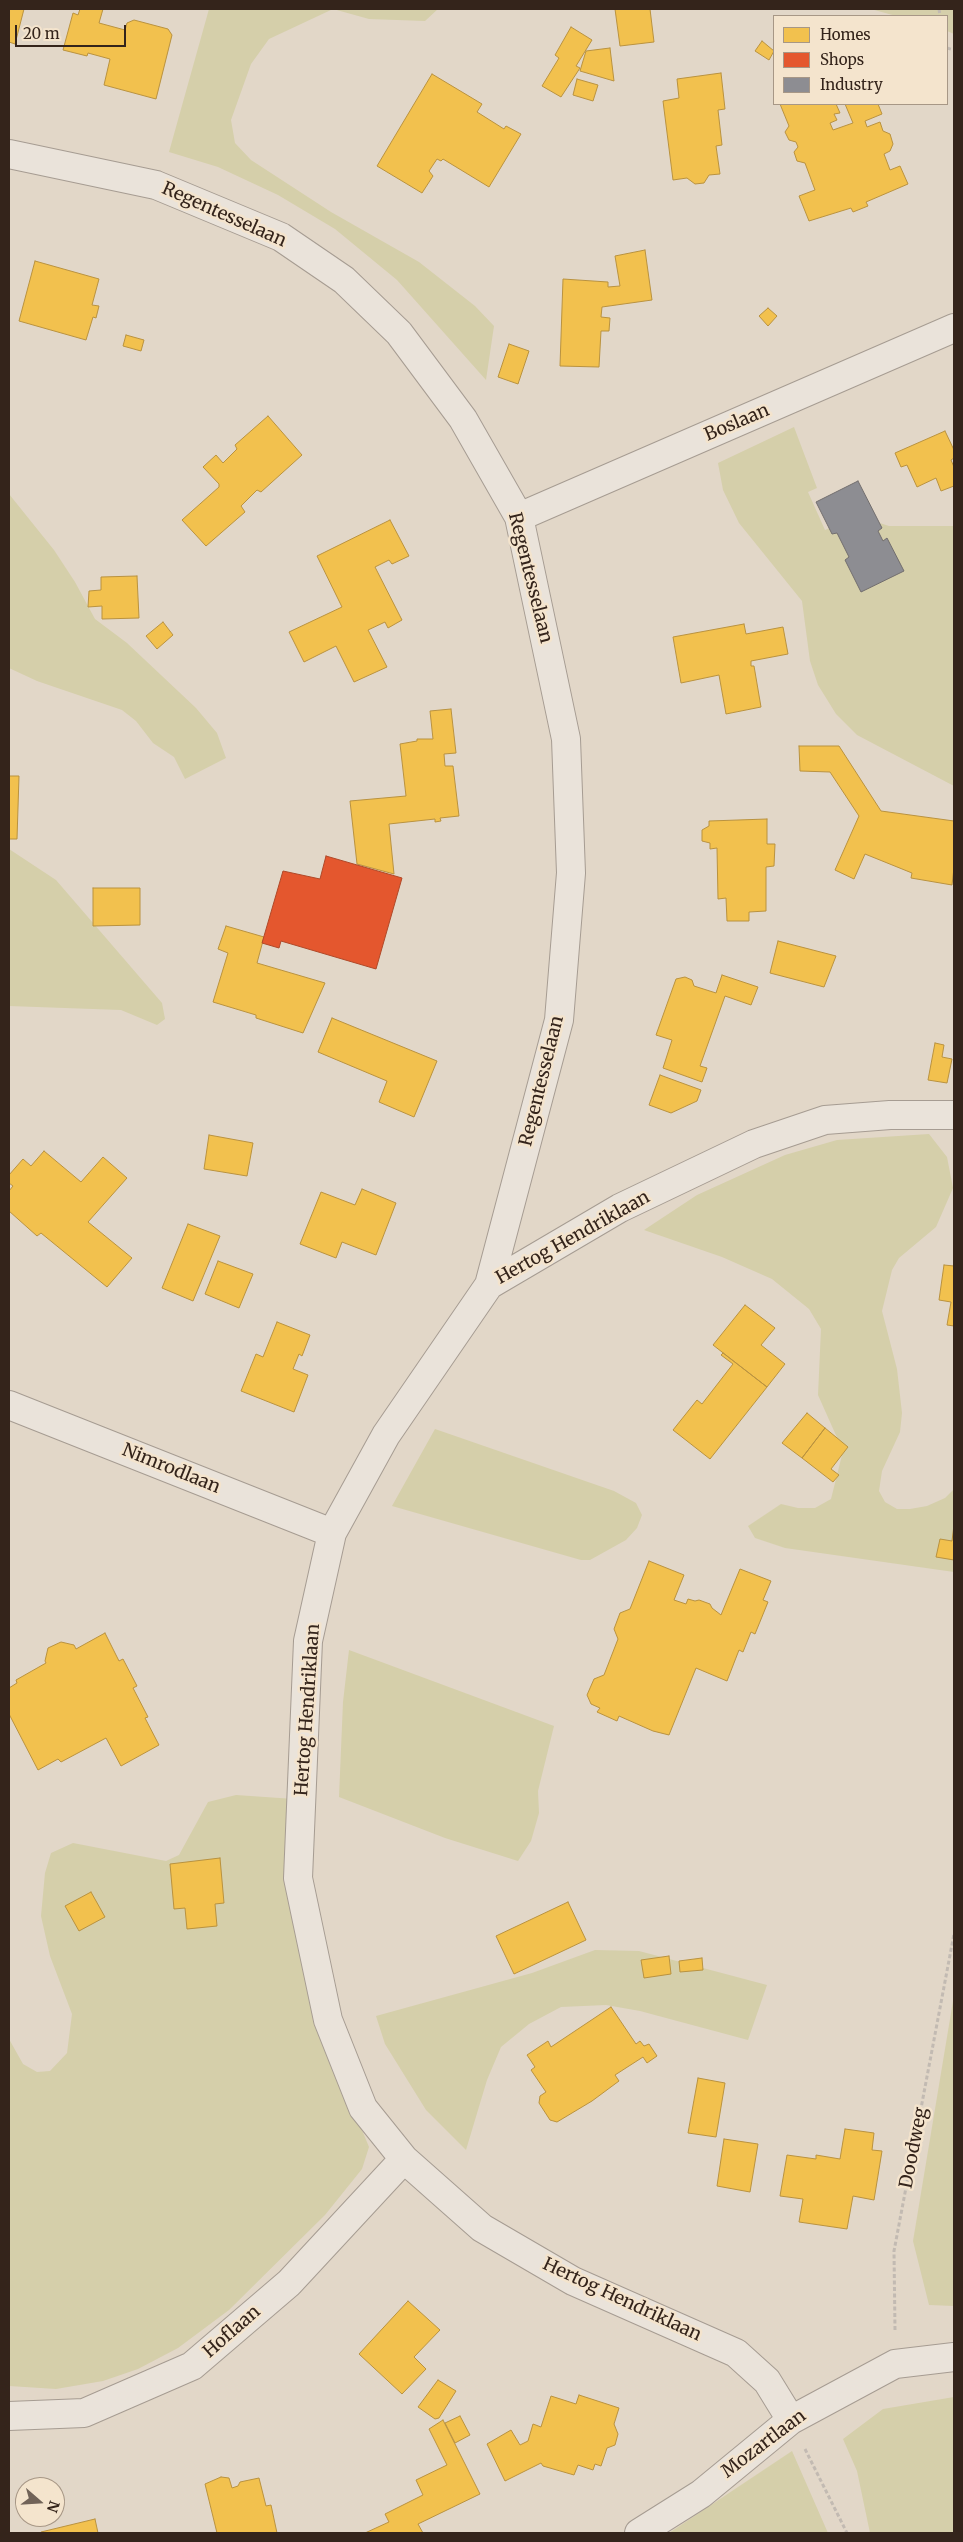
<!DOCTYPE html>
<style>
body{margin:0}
#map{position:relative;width:963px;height:2542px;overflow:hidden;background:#e2d7c8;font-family:Merriweather,serif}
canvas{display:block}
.frame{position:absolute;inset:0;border:10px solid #34241b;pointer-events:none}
.legend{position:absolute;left:773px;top:15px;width:175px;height:90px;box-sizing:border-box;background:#f4e4cd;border:1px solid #a79786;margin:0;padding:6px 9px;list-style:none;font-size:15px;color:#34241b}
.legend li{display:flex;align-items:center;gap:10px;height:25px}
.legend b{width:25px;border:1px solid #a79786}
.north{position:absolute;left:15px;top:2477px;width:50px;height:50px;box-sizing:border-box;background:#f4e4cd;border:1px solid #a79786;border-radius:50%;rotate:109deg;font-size:14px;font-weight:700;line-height:20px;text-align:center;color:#34241b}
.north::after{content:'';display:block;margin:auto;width:18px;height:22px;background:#716358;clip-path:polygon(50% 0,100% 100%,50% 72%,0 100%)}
.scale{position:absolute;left:15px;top:25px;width:111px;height:22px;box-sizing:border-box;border:2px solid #34241b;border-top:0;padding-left:6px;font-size:15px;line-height:18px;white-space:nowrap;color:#34241b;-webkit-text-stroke:4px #f4e4cd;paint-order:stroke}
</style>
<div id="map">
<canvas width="963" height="2542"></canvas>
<div class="frame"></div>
<ul class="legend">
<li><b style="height:14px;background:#f2c14e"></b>Homes</li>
<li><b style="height:14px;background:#e4572e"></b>Shops</li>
<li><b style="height:14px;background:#8d8d92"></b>Industry</li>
</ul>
<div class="north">N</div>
<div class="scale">20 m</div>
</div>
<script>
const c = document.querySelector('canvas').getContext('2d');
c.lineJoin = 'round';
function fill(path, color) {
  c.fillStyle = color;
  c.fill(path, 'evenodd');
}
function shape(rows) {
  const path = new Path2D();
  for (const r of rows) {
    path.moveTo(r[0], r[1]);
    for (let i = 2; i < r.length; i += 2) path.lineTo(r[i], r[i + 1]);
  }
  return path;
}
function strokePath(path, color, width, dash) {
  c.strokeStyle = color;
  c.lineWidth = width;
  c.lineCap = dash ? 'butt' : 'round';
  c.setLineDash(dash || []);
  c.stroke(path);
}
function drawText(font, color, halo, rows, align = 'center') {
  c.font = font + ' Merriweather,serif';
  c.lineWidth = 5;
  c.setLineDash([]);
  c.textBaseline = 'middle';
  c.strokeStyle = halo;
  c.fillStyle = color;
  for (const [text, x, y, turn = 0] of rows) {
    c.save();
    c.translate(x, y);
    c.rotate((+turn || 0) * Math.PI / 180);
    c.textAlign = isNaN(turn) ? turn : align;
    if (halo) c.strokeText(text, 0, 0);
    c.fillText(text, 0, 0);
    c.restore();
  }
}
const green = shape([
 [209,9,438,9,425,21,369,19,333,9,269,39,251,64,231,120,235,143,251,160,331,212,419,262,475,306,494,326,486,380,397,280,335,229,278,195,218,167,169,152],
 [871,9,954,9,954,34,947,31,947,16,896,16],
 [794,427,817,488,808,492,825,530,858,516,889,526,954,526,954,786,857,735,836,714,818,685,810,661,802,601,739,523,723,490,718,463],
 [9,494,54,550,75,582,95,619,127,643,196,708,217,733,226,758,185,779,174,757,153,743,136,721,122,710,37,681,9,668],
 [9,849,56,880,162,1003,165,1019,157,1025,121,1010,9,1006],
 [929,1134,947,1157,953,1188,936,1227,899,1258,892,1270,882,1311,897,1369,902,1413,900,1432,882,1471,879,1491,885,1502,897,1509,910,1509,927,1506,945,1498,954,1489,954,1572,785,1548,755,1538,748,1526,781,1504,798,1508,815,1508,831,1499,843,1451,818,1395,821,1329,809,1309,772,1279,722,1257,644,1230,697,1195,785,1155,837,1140],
 [435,1429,614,1491,636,1503,642,1515,637,1528,626,1540,590,1560,581,1560,392,1506],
 [349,1650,554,1726,538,1791,539,1813,531,1841,518,1861,445,1838,339,1797,343,1702],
 [236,1795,294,1799,331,2055,369,2147,362,2169,325,2215,229,2310,178,2348,138,2369,103,2381,56,2389,9,2386,9,2039,23,2064,37,2072,50,2071,67,2053,72,2014,50,1956,41,1916,45,1873,51,1853,73,1843,166,1861,179,1855,208,1802],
 [595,1950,639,1951,767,1985,748,2040,640,2011,606,2005,561,2007,529,2024,501,2047,487,2080,466,2150,426,2110,385,2044,376,2016,532,1973],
 [954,1995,954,2306,929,2305,913,2241],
 [954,2397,954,2533,870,2533,857,2471,843,2439,883,2409],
 [792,2451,828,2533,669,2533]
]);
const homes = shape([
 [9,9,24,9,15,44,9,42,9,9],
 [80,9,103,9,99,23,125,30,127,23,134,20,168,29,172,35,156,99,104,85,110,59,88,53,87,56,63,50,73,13,78,15,80,9],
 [615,9,650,9,654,42,620,46,615,9],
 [571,27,592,40,576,66,580,68,561,97,542,86,559,58,555,55,571,27],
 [762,41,774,51,769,60,755,51,762,41],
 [610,48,614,81,580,71,586,51,610,48],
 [721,73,725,109,718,110,722,145,716,146,720,174,709,175,704,183,695,184,687,178,673,180,663,101,679,98,677,79,721,73],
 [432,74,482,104,477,112,504,129,506,126,521,134,489,187,443,159,441,161,437,159,429,171,433,176,422,193,377,166,432,74],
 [577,79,598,85,593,101,573,95,577,79],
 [780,104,836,104,840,113,834,114,837,120,830,123,833,130,853,123,845,104,878,104,882,114,865,121,867,127,880,122,883,131,890,134,893,144,890,151,884,154,890,170,900,166,908,184,866,202,868,206,853,212,851,208,809,221,799,196,815,190,805,163,797,161,794,152,798,147,796,142,789,140,785,132,789,126,780,104],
 [645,250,652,300,602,307,601,317,610,318,609,331,601,331,599,367,560,366,563,279,608,282,608,287,620,286,615,256,645,250],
 [35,261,99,279,92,305,99,306,96,318,93,317,86,340,19,321,35,261],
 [768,308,777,316,768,326,759,316,768,308],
 [126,335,144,340,141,351,123,346,126,335],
 [509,344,529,351,518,384,498,377,509,344],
 [268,416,302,455,261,492,257,490,241,506,245,512,206,546,182,520,219,487,219,484,203,467,216,455,223,463,237,449,235,445,268,416],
 [945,431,954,450,954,458,951,460,954,467,954,486,941,491,936,478,917,487,907,465,901,467,895,453,945,431],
 [390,520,409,556,392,564,389,560,375,567,402,620,388,628,385,622,368,630,387,667,354,682,336,646,304,662,289,632,342,607,317,556,390,520],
 [137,576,139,618,102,619,102,606,88,607,89,591,101,590,101,577,137,576],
 [163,622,173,635,157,649,146,636,163,622],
 [744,624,746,634,783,627,788,654,751,661,751,666,754,666,761,707,726,714,719,675,681,683,673,637,744,624],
 [451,709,456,753,444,754,445,766,453,766,459,816,440,818,441,821,435,822,435,819,389,824,394,874,357,864,350,801,406,796,400,744,417,741,417,739,433,739,430,711,451,709],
 [799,746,839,746,881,811,954,821,954,868,952,885,911,878,912,873,865,854,854,879,835,870,859,816,830,772,800,771,799,746],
 [9,776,19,776,17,839,9,839,9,776],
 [767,819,767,844,775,844,774,866,766,867,766,911,749,912,749,921,727,921,726,898,718,899,717,848,710,849,710,843,702,841,702,830,709,826,709,821,767,819],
 [93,888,140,888,140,925,93,926,93,888],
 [226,926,264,937,257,963,325,983,303,1033,256,1018,256,1015,213,1002,228,953,218,949,226,926],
 [778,941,836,956,824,987,770,973,778,941],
 [722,975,758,987,751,1005,725,996,700,1066,707,1068,702,1082,663,1068,672,1040,656,1035,676,979,685,977,692,980,694,986,716,993,722,975],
 [332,1018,437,1061,414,1117,379,1102,387,1081,318,1052,332,1018],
 [935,1043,944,1045,942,1057,952,1059,947,1083,928,1080,935,1043],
 [660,1075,701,1090,697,1101,671,1113,649,1105,660,1075],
 [209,1135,253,1143,247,1176,204,1169,209,1135],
 [44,1151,81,1182,103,1157,127,1178,88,1222,132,1258,107,1287,41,1233,37,1236,9,1211,9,1191,13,1186,9,1183,9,1175,23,1159,31,1166,44,1151],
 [362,1189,396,1203,376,1255,342,1242,336,1258,300,1244,321,1192,355,1205,362,1189],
 [188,1224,220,1236,193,1301,162,1288,188,1224],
 [218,1261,253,1274,239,1308,205,1294,218,1261],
 [944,1265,954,1266,954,1326,947,1325,951,1302,939,1300,944,1265],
 [745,1305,775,1328,761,1345,785,1364,767,1387,713,1345,745,1305],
 [277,1322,310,1335,302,1356,299,1354,293,1369,308,1375,294,1412,241,1391,256,1354,263,1357,277,1322],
 [723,1353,767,1387,710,1459,673,1430,697,1400,702,1404,733,1364,721,1355,723,1353],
 [807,1413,825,1428,802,1458,782,1443,807,1413],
 [825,1428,848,1447,831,1469,839,1475,833,1482,802,1458,825,1428],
 [954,1525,954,1560,936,1557,940,1539,952,1541,954,1525],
 [649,1561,684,1575,674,1600,686,1604,688,1599,695,1601,699,1600,710,1604,712,1608,721,1615,740,1569,771,1581,763,1600,768,1602,755,1634,751,1632,743,1652,739,1650,727,1681,696,1668,669,1735,653,1731,619,1716,617,1721,597,1712,600,1708,591,1704,587,1695,594,1679,604,1675,618,1639,614,1629,620,1613,630,1609,649,1561],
 [105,1633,119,1661,123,1659,137,1686,133,1688,148,1717,145,1718,159,1745,121,1766,106,1738,61,1762,58,1759,38,1770,9,1714,9,1688,17,1683,16,1680,46,1663,45,1661,48,1648,61,1642,74,1645,76,1649,105,1633],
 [220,1858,224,1903,215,1904,217,1926,187,1929,185,1908,174,1909,170,1864,220,1858],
 [91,1892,105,1917,79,1931,65,1906,91,1892],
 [568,1902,586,1940,514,1974,496,1936,568,1902],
 [669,1956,671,1974,644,1978,641,1960,669,1956],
 [702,1958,703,1970,680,1972,679,1961,702,1958],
 [611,2007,636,2044,640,2041,644,2046,649,2044,657,2056,647,2063,643,2057,615,2075,619,2081,592,2101,557,2122,550,2120,539,2103,540,2096,546,2092,531,2070,535,2067,527,2055,548,2041,551,2047,611,2007],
 [698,2078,725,2083,716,2137,688,2133,698,2078],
 [845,2129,874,2133,872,2150,882,2151,874,2200,853,2196,847,2229,799,2222,803,2199,780,2196,787,2155,816,2159,816,2155,840,2159,845,2129],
 [724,2139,758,2144,750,2192,717,2186,724,2139],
 [408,2301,440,2330,414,2357,426,2369,402,2394,359,2354,408,2301],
 [438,2380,456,2391,439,2418,435,2419,418,2407,438,2380],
 [579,2395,619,2408,614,2424,618,2434,615,2445,607,2448,601,2466,595,2464,593,2470,578,2465,574,2475,543,2466,541,2463,505,2481,487,2444,511,2430,520,2445,528,2441,533,2424,541,2427,551,2396,576,2404,579,2395],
 [460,2416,470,2435,455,2443,445,2423,460,2416],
 [443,2420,480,2494,418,2524,423,2533,365,2533,389,2522,385,2514,423,2495,416,2480,447,2465,429,2429,443,2420],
 [221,2477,229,2478,232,2488,238,2486,240,2482,259,2478,266,2506,271,2505,277,2533,217,2533,205,2484,221,2477],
 [95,2519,98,2533,41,2533,41,2532,95,2519]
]);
const shops = shape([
 [326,856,402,878,376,969,281,941,279,948,262,943,283,871,320,879,326,856]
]);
const industry = shape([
 [858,481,882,528,878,531,883,541,887,538,904,571,861,592,845,560,849,557,837,533,832,534,816,502,858,481]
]);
const path = shape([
 [939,9,940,16],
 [947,48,954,50],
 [895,2330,894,2251,954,1934],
 [805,2449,847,2533]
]);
const minor = shape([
 [9,154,156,185,281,237,344,280,399,333,463,419,519,517,566,739,571,873,559,1020,489,1285],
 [519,517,954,328],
 [9,1405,332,1533],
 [9,2416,84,2413,192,2366,289,2283,404,2159],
 [791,2420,767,2381,736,2353,573,2281,482,2228,404,2159,363,2108,328,2020,298,1878,308,1641,332,1533,386,1435,489,1285,620,1208,754,1144,825,1120,890,1115,954,1115],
 [639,2533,701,2494,791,2420,895,2364,954,2357]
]);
const streetNames = [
 ["Regentesselaan",224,215,24],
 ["Boslaan",737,423,-23],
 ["Regentesselaan",530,578,76],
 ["Regentesselaan",542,1081,-76],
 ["Hertog Hendriklaan",573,1238,-29],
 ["Nimrodlaan",171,1469,22],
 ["Hertog Hendriklaan",308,1710,-86],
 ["Doodweg",914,2148,-79],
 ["Hertog Hendriklaan",622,2300,25],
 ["Hoflaan",232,2332,-41],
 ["Mozartlaan",764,2444,-37]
];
fill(green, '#d5cfaa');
fill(homes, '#f2c14e');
strokePath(homes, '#b9923f', 1);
fill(shops, '#e4572e');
strokePath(shops, '#af4828', 1);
fill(industry, '#8d8d92');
strokePath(industry, '#726e6e', 1);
strokePath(minor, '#a69c92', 30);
strokePath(path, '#c2bab2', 3, [4, 2.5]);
strokePath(minor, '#eae3da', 28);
drawText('18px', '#34241b', '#f4e4cd', streetNames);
</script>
